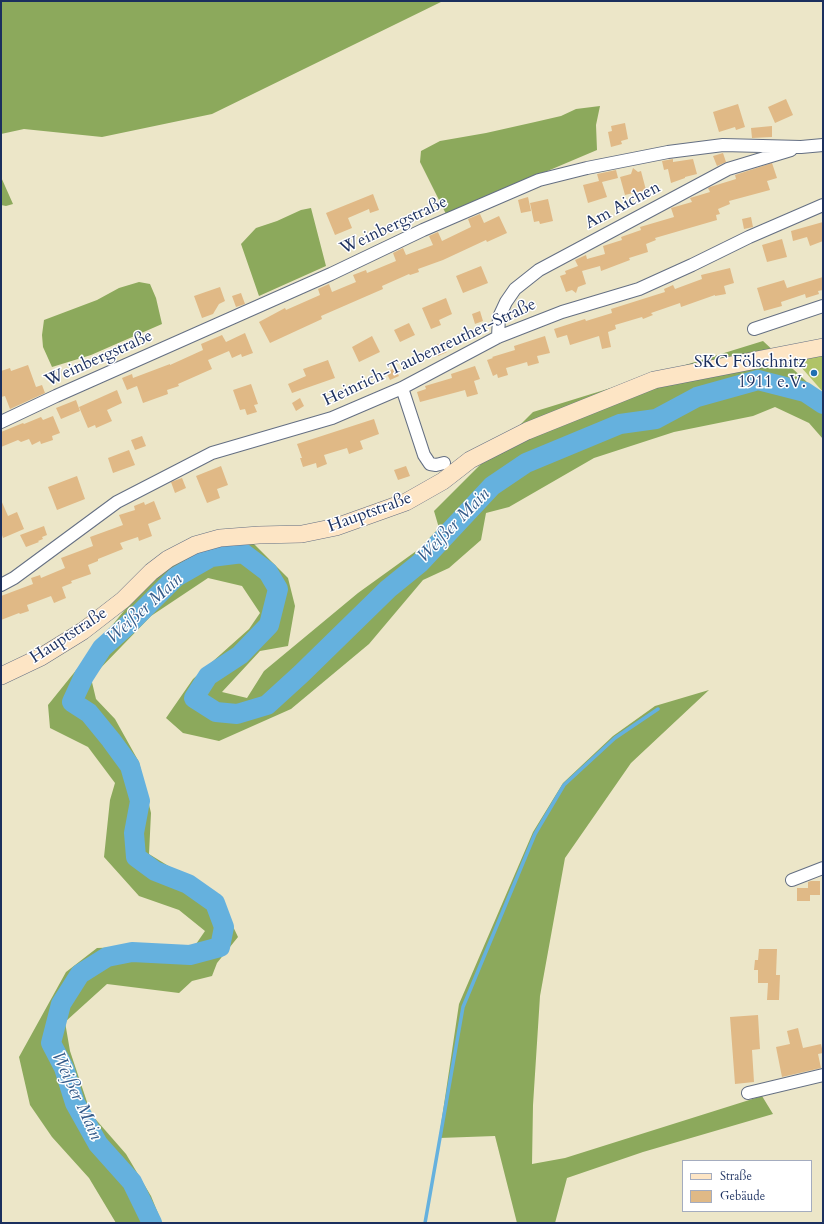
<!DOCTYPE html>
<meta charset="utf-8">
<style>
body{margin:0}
#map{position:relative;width:824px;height:1224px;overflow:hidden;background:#ece6c8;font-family:Cardo,serif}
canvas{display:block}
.frame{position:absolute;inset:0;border:2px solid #1b2f5e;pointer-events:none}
.legend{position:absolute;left:682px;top:1160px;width:130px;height:52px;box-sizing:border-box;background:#fff;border:1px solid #a4acbf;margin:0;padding:5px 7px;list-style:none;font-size:12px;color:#1b2f5e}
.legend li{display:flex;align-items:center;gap:8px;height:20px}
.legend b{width:20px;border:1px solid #a4acbf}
</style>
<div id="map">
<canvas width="824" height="1224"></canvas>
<div class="frame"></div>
<ul class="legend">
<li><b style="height:5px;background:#fde5c5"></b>Straße</li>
<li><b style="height:11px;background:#e0b986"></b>Gebäude</li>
</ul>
</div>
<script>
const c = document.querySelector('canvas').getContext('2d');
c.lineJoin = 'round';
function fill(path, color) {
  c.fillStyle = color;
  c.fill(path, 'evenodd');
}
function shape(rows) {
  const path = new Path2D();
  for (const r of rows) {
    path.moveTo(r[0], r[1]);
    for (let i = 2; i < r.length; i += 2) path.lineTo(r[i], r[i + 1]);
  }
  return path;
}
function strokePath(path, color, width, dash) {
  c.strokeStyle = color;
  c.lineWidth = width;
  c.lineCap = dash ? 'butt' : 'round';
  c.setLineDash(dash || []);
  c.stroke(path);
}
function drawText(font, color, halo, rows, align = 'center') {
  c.font = font + ' Cardo,serif';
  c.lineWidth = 3;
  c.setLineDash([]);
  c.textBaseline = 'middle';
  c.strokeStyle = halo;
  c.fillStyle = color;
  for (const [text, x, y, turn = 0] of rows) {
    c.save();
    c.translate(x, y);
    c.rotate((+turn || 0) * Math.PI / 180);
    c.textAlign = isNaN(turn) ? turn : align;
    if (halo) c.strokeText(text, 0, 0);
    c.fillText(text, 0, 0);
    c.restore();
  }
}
const green = shape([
 [823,355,823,392,793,358]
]);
const forest = shape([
 [1,1,443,1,212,114,102,137,24,129,1,134],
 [600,106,596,125,597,150,446,214,420,162,421,151,440,141,486,133,535,122,561,116,576,109],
 [1,177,13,204,6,206,1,205],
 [311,208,326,266,259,296,241,244,256,228,277,221,301,210],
 [139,282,150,284,156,298,162,324,91,355,52,367,43,347,42,335,44,320,97,300,119,288],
 [763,341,823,397,823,439,809,423,775,407,753,416,674,432,594,458,509,507,486,513,481,540,449,568,423,580,369,644,291,709,219,741,183,733,166,718,193,679,249,629,260,613,242,586,208,578,151,616,91,678,96,699,115,719,139,762,151,813,149,854,219,897,238,937,217,963,212,976,192,981,179,993,107,984,65,1022,70,1051,91,1114,126,1154,151,1196,162,1223,116,1223,89,1178,52,1137,30,1105,19,1057,66,972,97,948,153,946,194,947,205,931,179,910,139,896,104,857,110,800,115,783,88,747,50,728,48,705,148,581,199,548,242,532,288,578,295,606,288,646,260,651,222,692,247,698,264,671,358,593,419,549,439,528,434,511,533,412],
 [709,690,631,763,565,858,540,996,533,1105,532,1164,565,1158,762,1096,773,1114,643,1152,567,1178,555,1223,517,1223,495,1136,439,1138,459,1004,533,832,563,783,613,736,655,706]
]);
const stream = shape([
 [425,1223,463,1007,535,834,564,785,615,738,658,709]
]);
const river = shape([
 [152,1223,132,1182,98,1144,75,1103,64,1068,51,1043,61,1004,80,974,107,957,132,952,190,955,220,947,224,927,215,903,188,884,155,871,136,857,134,833,140,801,130,766,111,740,89,713,72,702,84,676,102,648,131,622,176,577,211,557,243,553,268,572,278,589,269,625,240,655,208,676,194,698,216,712,237,714,267,705,301,674,388,589,420,563,492,486,526,463,620,424,656,419,697,397,758,380,805,392,823,404]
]);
const building = shape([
 [786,99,793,115,775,123,768,107],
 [738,104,745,127,736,130,735,127,719,132,713,112],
 [625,123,628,139,621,141,622,144,611,147,608,132,612,131,611,126],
 [772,126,772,137,752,138,751,128],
 [723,153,726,162,717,166,713,156],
 [673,159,673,162,693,159,697,174,685,177,685,178,671,183,668,169,664,170,662,161],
 [772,163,777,178,767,181,770,190,729,201,730,204,718,209,720,214,716,215,717,220,655,238,656,240,646,244,648,252,629,258,630,260,601,271,600,266,582,271,586,284,578,287,576,293,572,290,566,292,560,276,566,274,565,271,578,266,575,260,586,255,587,259,605,254,603,246,622,240,621,237,641,230,640,227,674,217,671,208,692,202,690,198,710,192,708,188,710,187,736,179,735,175],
 [633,168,638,172,641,171,646,190,625,195,620,177,631,174],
 [616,170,618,178,602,182,607,197,588,203,583,185,599,181,597,174],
 [373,194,379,210,370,213,369,209,348,218,352,228,335,235,326,213],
 [528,197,531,211,521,213,518,200],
 [548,199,553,221,540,224,539,221,534,222,530,203],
 [480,214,484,223,499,216,507,233,487,242,486,240,443,260,418,269,419,272,410,275,409,274,382,286,383,289,321,316,322,319,270,343,259,322,285,308,286,310,320,295,318,289,329,284,332,292,356,282,353,275,366,270,367,273,396,261,393,253,403,248,406,255,433,245,429,236,438,232,442,241,471,227,468,219],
 [751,217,753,227,744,229,742,219],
 [823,222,823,241,810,246,807,237,793,241,791,231],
 [782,239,787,257,767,262,762,245],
 [481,266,488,283,463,293,456,276],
 [730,268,734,283,724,286,726,294,715,296,715,295,681,307,680,303,651,313,653,315,643,319,642,317,615,325,616,329,608,332,611,347,602,349,599,336,570,345,567,335,557,338,554,329,585,319,586,321,612,313,611,309,665,292,664,289,673,285,675,289,702,279,701,275],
 [823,277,823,290,818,291,819,294,806,298,805,294,781,302,782,306,764,311,757,288,784,280,787,288],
 [220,287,225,301,219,304,213,314,202,318,194,296],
 [241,293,245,304,236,307,232,296],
 [446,298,452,314,439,320,441,325,431,329,422,308],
 [480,311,483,321,475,324,472,314],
 [409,323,415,335,400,342,394,330],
 [245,333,253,353,242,357,241,354,232,358,229,351,208,360,212,369,178,384,179,386,167,390,168,394,143,403,137,386,127,390,122,378,132,374,133,378,170,364,170,365,203,350,201,344,222,335,226,342],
 [372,336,380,352,359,362,352,347],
 [545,336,550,353,537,356,539,363,528,366,527,362,506,368,508,375,498,378,497,374,493,376,487,360,493,358,492,357,515,350,514,346],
 [443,342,447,352,438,356,434,346],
 [328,360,335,378,292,393,288,384,306,376,303,369],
 [28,365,36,387,42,385,45,393,10,409,5,396,1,397,1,371,10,368,11,371],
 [475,366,480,379,474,381,478,394,467,397,465,390,420,402,417,392,426,389,425,386,452,378,451,374],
 [395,368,399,376,390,380,386,372],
 [251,384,258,404,254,405,257,412,247,415,245,409,240,410,233,390],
 [117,390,122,403,107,410,112,421,96,428,95,425,88,428,79,407],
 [300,398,304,406,296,411,292,403],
 [76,400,80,411,61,419,56,408],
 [53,416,60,433,52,436,53,440,41,444,40,441,32,445,29,439,21,442,18,440,1,447,1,432,23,423,24,424,41,417,43,420],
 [374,419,379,434,360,441,363,449,349,454,347,448,324,455,327,464,317,468,316,463,303,467,300,458,302,458,297,444],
 [142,436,146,446,135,450,131,440],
 [129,450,135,465,113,473,108,458],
 [221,466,228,485,217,489,220,498,207,503,196,476],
 [406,466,410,476,398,480,394,470],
 [77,476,85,499,57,510,48,487],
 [182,478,186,488,175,493,171,482],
 [1,500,8,516,17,512,24,529,3,538,1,532],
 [154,501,161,519,148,524,152,536,139,541,138,537,120,543,123,549,98,559,98,561,88,565,91,574,71,581,72,583,62,587,66,598,54,603,51,596,27,605,29,611,20,614,19,613,1,620,1,596,33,584,31,578,40,575,41,578,65,568,61,558,93,546,90,537,123,525,119,515,135,510,134,506,144,502,145,505],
 [44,526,47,535,42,537,43,539,38,541,39,542,26,547,20,535],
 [811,881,820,881,820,895,810,895,810,901,797,901,797,888,808,888,808,882],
 [759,949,777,949,776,975,780,975,779,1000,767,1000,768,983,758,983,758,970,754,970,755,960,758,960],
 [758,1015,760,1049,752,1050,754,1082,735,1084,730,1017],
 [798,1028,803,1048,821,1044,823,1053,818,1054,821,1068,782,1077,776,1047,790,1044,787,1031]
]);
const minor = shape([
 [754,329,823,306],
 [498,337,499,317,506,302,515,289,539,270,728,169,791,150],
 [402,388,424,455,430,464,436,465,444,463],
 [1,422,56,396,331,274,423,230,539,180,587,168,668,152,723,145,801,147,823,145],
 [1,585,14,578,117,502,212,453,332,418,402,388,498,337,562,312,639,289,692,265,749,237,823,205],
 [792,880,823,868],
 [748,1093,823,1075]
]);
const secondary = shape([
 [1,676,41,657,83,631,123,600,151,572,168,559,195,545,220,538,259,535,302,534,336,527,406,502,443,481,470,460,527,431,654,380,823,347]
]);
const markers = [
 [814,373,4,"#1f6fb2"]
];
const streetNames = [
 ["Am Aichen",623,206,-28],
 ["Weinbergstraße",394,226,-25],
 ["Heinrich-Taubenreuther-Straße",430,353,-25],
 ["Weinbergstraße",99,359,-24],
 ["Hauptstraße",370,513,-20],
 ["Hauptstraße",69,636,-33]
];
const poiNames = [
 ["SKC Fölschnitz",806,363],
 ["1911 e.V.",806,383]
];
const waterNames = [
 ["Weißer Main",454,526,-46],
 ["Weißer Main",145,609,-42],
 ["Weißer Main",76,1096,65]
];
fill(green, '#b0c367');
fill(forest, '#8ca95c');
strokePath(stream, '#65b1de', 3.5);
strokePath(river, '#65b1de', 20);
fill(building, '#e0b986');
strokePath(minor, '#646f83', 14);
strokePath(secondary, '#646f83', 18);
strokePath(minor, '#fff', 12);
strokePath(secondary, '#fde5c5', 17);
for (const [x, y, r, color] of markers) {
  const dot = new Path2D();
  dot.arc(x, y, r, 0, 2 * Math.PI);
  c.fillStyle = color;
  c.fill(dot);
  strokePath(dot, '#fff', 1.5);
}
drawText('17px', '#1b2f5e', '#fff', streetNames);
drawText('17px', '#1b2f5e', '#fff', poiNames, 'right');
drawText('italic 18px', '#355c8b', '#fff', waterNames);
</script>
